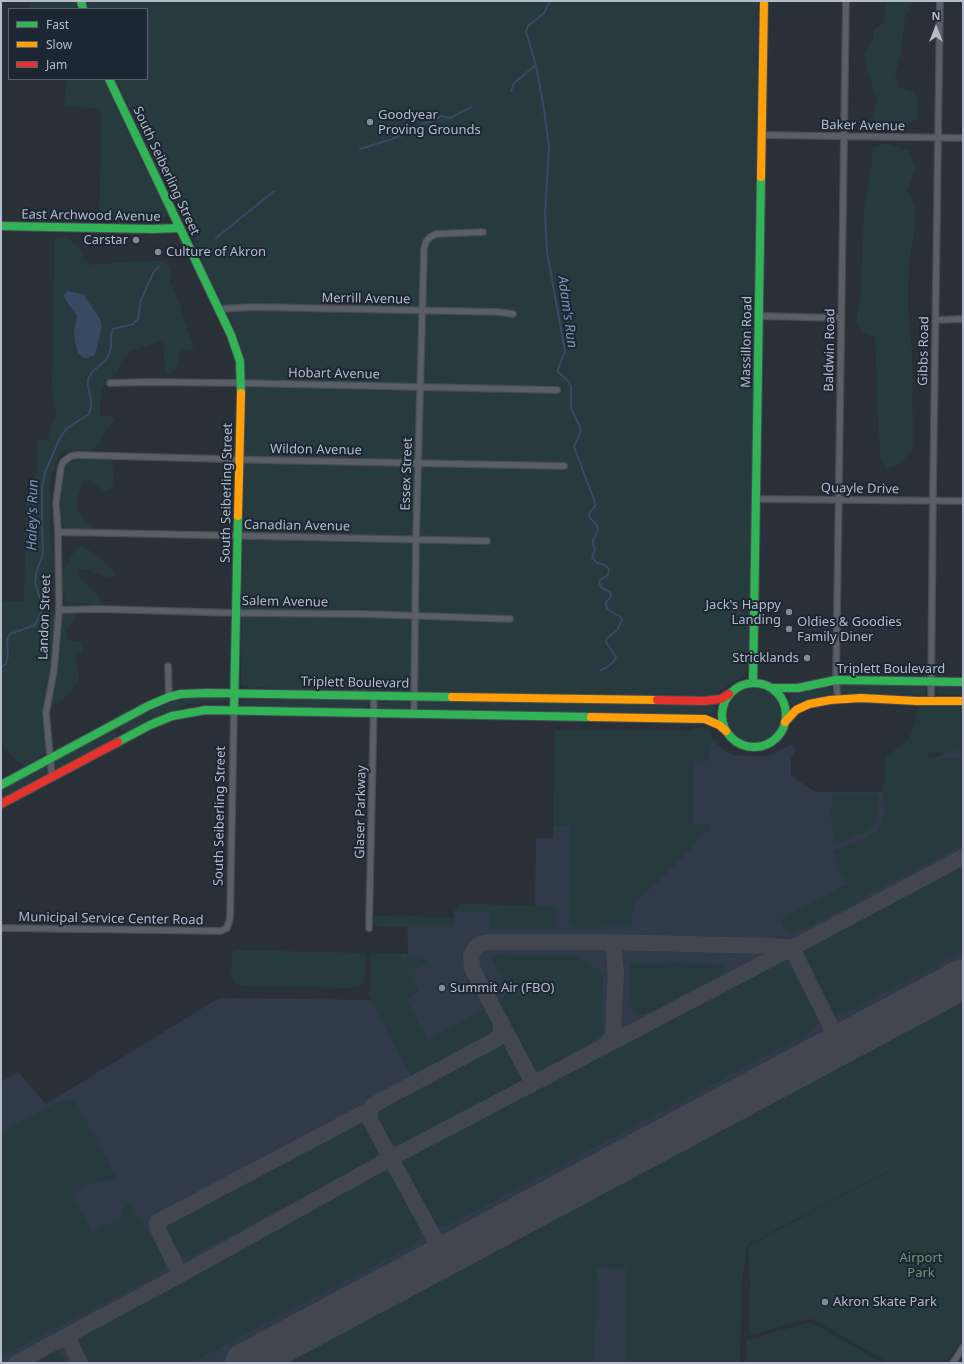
<!DOCTYPE html>
<style>
body{margin:0}
#map{position:relative;width:964px;height:1364px;overflow:hidden;background:#2a3038;font-family:"Noto Sans",sans-serif}
canvas{display:block}
.frame{position:absolute;inset:0;border:2px solid #b4bcc9;pointer-events:none}
.legend{position:absolute;left:8px;top:8px;width:140px;height:72px;box-sizing:border-box;background:#1d2633;border:1px solid #59626f;margin:0;padding:5px 7px;list-style:none;font-size:12px;color:#b4bcc9}
.legend li{display:flex;align-items:center;gap:8px;height:20px}
.legend b{width:20px;border:1px solid #59626f}
.north{position:absolute;left:916px;top:8px;width:40px;height:40px;-webkit-text-stroke:3px #1d2633;paint-order:stroke;rotate:0deg;font-size:11px;font-weight:700;line-height:16px;text-align:center;color:#b4bcc9}
.north::after{content:'';display:block;margin:auto;width:14px;height:18px;background:#b4bcc9;clip-path:polygon(50% 0,100% 100%,50% 72%,0 100%)}
</style>
<div id="map">
<canvas width="964" height="1364"></canvas>
<div class="frame"></div>
<ul class="legend">
<li><b style="height:5px;background:#30b455"></b>Fast</li>
<li><b style="height:5px;background:#ff9f0a"></b>Slow</li>
<li><b style="height:5px;background:#e5322d"></b>Jam</li>
</ul>
<div class="north">N</div>
</div>
<script>
const c = document.querySelector('canvas').getContext('2d');
c.lineJoin = 'round';
function fill(path, color) {
  c.fillStyle = color;
  c.fill(path, 'evenodd');
}
function shape(rows) {
  const path = new Path2D();
  for (const r of rows) {
    if (r.length === 3) {
      path.moveTo(r[0] + r[2], r[1]);
      path.arc(r[0], r[1], r[2], 0, 2 * Math.PI);
      continue;
    }
    path.moveTo(r[0], r[1]);
    for (let i = 2; i < r.length; i += 2) path.lineTo(r[i], r[i + 1]);
  }
  return path;
}
function strokePath(path, color, width, dash) {
  c.strokeStyle = color;
  c.lineWidth = width;
  c.lineCap = dash ? 'butt' : 'round';
  c.setLineDash(dash || []);
  c.stroke(path);
}
function drawText(font, color, halo, rows, align = 'center') {
  c.font = font + ' "Noto Sans",sans-serif';
  c.lineWidth = 4;
  c.setLineDash([]);
  c.textBaseline = 'middle';
  c.strokeStyle = halo;
  c.fillStyle = color;
  for (const [text, x, y, turn = 0] of rows) {
    c.save();
    c.translate(x, y);
    c.rotate((+turn || 0) * Math.PI / 180);
    c.textAlign = isNaN(turn) ? turn : align;
    if (halo) c.strokeText(text, 0, 0);
    c.fillText(text, 0, 0);
    c.restore();
  }
}
const airport = shape([
 [694,728,707,728,714,741,728,753,734,755,752,756,766,756,775,754,782,748,792,745,796,750,791,757,791,776,816,792,882,792,935,758,963,744,963,1131,747,1245,742,1282,698,1363,1,1363,1,1082,18,1072,46,1104,219,998,374,1000,375,954,408,954,407,916,453,918,454,911,460,904,535,906,536,838,553,838,555,730,693,731]
]);
const green = shape([
 [30,1,75,1,77,9,30,9],
 [87,1,758,1,750,658,749,666,745,675,715,694,708,697,286,690,264,687,250,688,241,684,246,371,245,360,235,330,207,273,185,220,160,174,116,79,147,79,147,9,89,9],
 [885,1,914,1,905,16,901,55,895,73,898,87,913,91,918,98,918,118,899,129,880,128,872,118,877,100,873,87,868,75,864,54,873,40,874,29,884,23,886,5],
 [66,79,103,79,167,214,161,220,101,220,99,216,102,115,95,108,64,107],
 [885,143,909,151,916,167,907,191,915,205,914,235,909,262,908,308,912,352,913,447,902,463,887,469,880,456,875,337,863,332,857,323,857,309,861,298,864,207,871,171,872,157,873,148],
 [66,237,81,249,84,260,92,265,137,261,161,261,168,264,170,270,170,281,179,301,183,317,194,348,181,351,176,368,170,374,166,374,163,344,160,341,130,351,121,362,117,373,102,388,100,408,101,417,110,416,115,419,102,436,99,446,92,450,61,451,51,476,50,490,51,548,54,558,51,572,48,612,77,615,67,631,68,640,76,642,83,641,83,651,76,655,79,680,64,699,58,703,43,706,46,753,24,767,12,756,1,742,1,601,24,602,26,498,38,469,38,441,48,439,51,426,57,417,52,386,55,238],
 [108,458,111,460,113,467,113,484,112,488,107,491,100,489,91,480,86,481,82,482,77,499,77,509,82,518,92,527,91,530,72,530,64,528,60,518,61,508,64,474,68,464,73,461,82,459],
 [82,545,100,558,115,572,114,577,107,577,85,569,78,569,79,577,98,595,101,603,100,605,66,602,63,592,63,576,65,567,77,547],
 [852,684,921,686,925,686,926,689,924,695,843,693,840,692,841,685],
 [944,685,963,686,963,695,939,694,938,692,938,688,939,686],
 [828,687,832,689,832,693,829,696,801,702,793,705,788,701,791,695],
 [754,715,27],
 [201,696,226,697,228,698,229,700,222,702,188,704,153,718,127,732,121,729,122,724,155,706,182,697],
 [294,698,365,699,368,700,369,702,368,705,365,708,243,706,240,704,241,701,243,700,280,700],
 [402,699,407,700,409,703,408,708,381,709,378,707,378,704,381,702,397,701],
 [421,700,711,705,715,706,715,709,714,713,712,714,704,714,436,709,420,709,417,704],
 [917,703,963,704,963,752,950,750,944,754,935,751,928,753,929,757,963,758,963,844,802,930,788,932,784,928,780,920,847,884,837,863,833,851,863,840,875,832,881,823,885,813,885,806,882,792,885,777,886,757,908,740,916,722],
 [694,728,707,728,714,741,709,748,709,761,693,761,693,824,709,824,710,831,702,832,692,848,658,882,633,905,631,925,601,925,594,928,580,928,574,927,569,921,570,826,553,826,555,730,693,731],
 [111,730,115,732,116,737,114,739,60,768,57,768,54,765,54,761],
 [41,767,45,767,47,769,47,775,1,799,1,789],
 [833,795,878,795,877,818,873,826,864,832,849,839,834,843,831,815],
 [963,861,963,951,843,1015,835,1016,830,1013,802,960,800,954,803,947],
 [460,904,556,906,556,928,490,928,490,912,455,912,454,927,377,927,374,924,374,917,376,916,453,918,454,911],
 [238,950,365,953,365,981,361,986,353,988,243,986,236,983,233,979,231,974,232,952],
 [372,953,401,954,415,981,414,982,419,992,406,999,428,1040,485,1009,488,1010,498,1028,497,1034,418,1077,411,1076,367,993,370,992,371,957],
 [494,955,576,956,603,973,602,1032,599,1036,595,1041,540,1070,534,1071,531,1069,498,1007,497,1004,500,998,510,993,491,958],
 [404,957,424,957,427,963,413,971,418,979,416,980],
 [776,959,785,961,788,965,817,1017,817,1026,813,1031,470,1214,443,1227,435,1225,431,1222,402,1167,402,1162,410,1153],
 [678,963,724,965,726,971,656,1009,644,1014,639,1014,634,1011,631,1003,630,964],
 [963,1000,963,1345,960,1342,946,1363,889,1363,812,1319,806,1320,749,1335,750,1284,748,1246,961,1133,747,1245,742,1282,740,1363,625,1363,626,1268,597,1267,594,1363,280,1363],
 [501,1043,506,1044,523,1074,523,1078,520,1081,402,1144,397,1145,390,1142,379,1124,375,1116,374,1111,377,1107],
 [68,1101,75,1101,117,1178,89,1184,71,1194,92,1232,110,1223,123,1218,121,1214,122,1211,127,1205,131,1205,166,1260,163,1270,154,1276,1,1357,1,1132,58,1102],
 [361,1118,364,1120,377,1145,377,1154,374,1160,188,1257,181,1256,174,1253,162,1231,164,1223,171,1217,356,1119],
 [379,1172,385,1172,391,1175,420,1229,420,1235,419,1242,191,1363,85,1363,75,1342,75,1338,80,1331],
 [811,1322,883,1363,746,1363,746,1340],
 [50,1347,59,1350,67,1363,18,1363]
]);
const water = shape([
 [68,291,83,294,100,319,102,325,95,355,87,358,83,358,78,353,75,342,74,333,77,316,63,296]
]);
const stream = shape([
 [550,1,544,13,528,26,526,32,536,65,544,109,549,147,545,215,547,252,565,351,558,369,558,372,569,382,571,387,571,408,581,430,574,447,596,505,589,514,589,517,597,525,598,529,596,536,593,540,593,544,595,549,592,558,597,563,605,565,609,569,608,575,600,580,599,583,602,588,610,592,611,597,606,602,607,609,621,617,622,620,617,630,607,638,606,642,616,657,614,661,609,666,601,670],
 [511,91,514,83,536,65],
 [360,149,392,139,415,130,420,125,435,120,441,116,450,118,471,107],
 [216,238,274,191],
 [1,667,6,664,8,655,7,640,10,634,35,625,43,609,35,582,37,570,43,554,42,519,42,489,45,472,60,438,67,428,89,414,91,407,91,400,88,385,88,379,92,372,107,359,111,348,111,335,113,329,133,324,138,319,141,300,154,271,159,267]
]);
const taxiway = shape([
 [603,942,773,946,792,948,840,1045],
 [605,1046,612,1037,613,1032,616,969],
 [533,1083,472,968,471,956,476,947,480,944,489,942,606,942,611,945,614,951,616,980],
 [444,1256,370,1120,370,1112,373,1105,497,1039,501,1032,501,1023],
 [180,1275,157,1227,157,1222,371,1109],
 [67,1336,80,1363],
 [16,1363,180,1275,391,1158,792,948,963,857]
]);
const runway = shape([
 [245,1363,963,979]
]);
const street = shape([
 [762,135,963,138],
 [218,309,255,307,499,312,513,314],
 [760,316,841,318],
 [936,320,963,319],
 [110,383,148,382,241,383,557,390],
 [757,499,963,501],
 [58,532,487,541],
 [59,610,99,609,236,613,364,614,510,619],
 [168,666,169,697],
 [838,699,836,681,846,1],
 [931,701,933,491,940,1],
 [414,713,416,539,424,249,426,242,430,237,436,234,483,232],
 [52,777,46,713,54,670,59,610,58,532,56,503,61,467,63,462,71,456,78,455,259,460,564,466],
 [1,928,221,931,227,928,230,918,234,710],
 [369,928,374,696],
 [953,1363,963,1347]
]);
const fast = shape([
 [81,1,83,9],
 [109,79,231,335,240,361,241,393],
 [1,226,153,229,180,228],
 [754,715,32],
 [753,683,761,177],
 [772,688,798,688,836,680,963,682],
 [234,710,238,516],
 [118,742,150,725,172,716,206,710,591,717],
 [1,785,148,706,169,697,181,694,208,693,452,697]
]);
const slow = shape([
 [761,177,764,1],
 [238,516,241,393],
 [452,697,657,700],
 [591,717,705,719,719,725,726,731],
 [785,722,796,710,809,704,830,700,861,698,917,701,963,701]
]);
const jam = shape([
 [657,700,704,701,721,699,729,694],
 [1,804,118,742]
]);
const markers = [
 [370,122,4,"#848b96"],
 [136,240,4,"#848b96"],
 [158,252,4,"#848b96"],
 [789,612,4,"#848b96"],
 [789,629,4,"#848b96"],
 [807,658,4,"#848b96"],
 [442,988,4,"#848b96"],
 [825,1302,4,"#848b96"]
];
const poiNames = [
 ["Goodyear",378,115],
 ["Proving Grounds",378,130],
 ["Carstar",128,240,"right"],
 ["Culture of Akron",166,252],
 ["Jack's Happy",781,605,"right"],
 ["Landing",781,620,"right"],
 ["Oldies & Goodies",797,622],
 ["Family Diner",797,637],
 ["Stricklands",799,658,"right"],
 ["Summit Air (FBO)",450,988],
 ["Akron Skate Park",833,1302]
];
const streetNames = [
 ["Baker Avenue",863,126,1],
 ["South Seiberling Street",166,171,65],
 ["East Archwood Avenue",91,216,1],
 ["Merrill Avenue",366,299,1],
 ["Massillon Road",747,342,-89],
 ["Baldwin Road",830,350,-89],
 ["Gibbs Road",924,351,-89],
 ["Hobart Avenue",334,374,1],
 ["Wildon Avenue",316,450,1],
 ["Essex Street",407,474,-88],
 ["Quayle Drive",860,489,1],
 ["South Seiberling Street",227,493,-89],
 ["Canadian Avenue",297,526,1],
 ["Salem Avenue",285,602,1],
 ["Landon Street",45,617,-88],
 ["Triplett Boulevard",891,669],
 ["Triplett Boulevard",355,683,1],
 ["Glaser Parkway",361,812,-89],
 ["South Seiberling Street",220,816,-89],
 ["Municipal Service Center Road",111,919,1]
];
const parkNames = [
 ["Airport",921,1258],
 ["Park",921,1273]
];
const waterNames = [
 ["Adam's Run",567,312,82],
 ["Haley's Run",33,515,-89]
];
fill(airport, '#313a48');
fill(green, '#273a3e');
fill(water, '#384963');
strokePath(stream, '#384963', 2);
strokePath(taxiway, '#42464e', 16);
strokePath(runway, '#42464e', 40);
strokePath(street, '#484c53', 8);
strokePath(fast, '#484c53', 10);
strokePath(slow, '#484c53', 10);
strokePath(jam, '#484c53', 10);
strokePath(street, '#5a5e66', 5.5);
strokePath(fast, '#30b455', 8);
strokePath(slow, '#ff9f0a', 8);
strokePath(jam, '#e5322d', 8);
for (const [x, y, r, color] of markers) {
  const dot = new Path2D();
  dot.arc(x, y, r, 0, 2 * Math.PI);
  c.fillStyle = color;
  c.fill(dot);
  strokePath(dot, '#1d2633', 1.5);
}
drawText('13px', '#b4bcc9', '#1d2633', poiNames, 'left');
drawText('13px', '#b4bcc9', '#1d2633', streetNames);
drawText('13px', '#6b9a76', '#1d2633', parkNames);
drawText('italic 14px', '#7c92b1', '#1d2633', waterNames);
</script>
